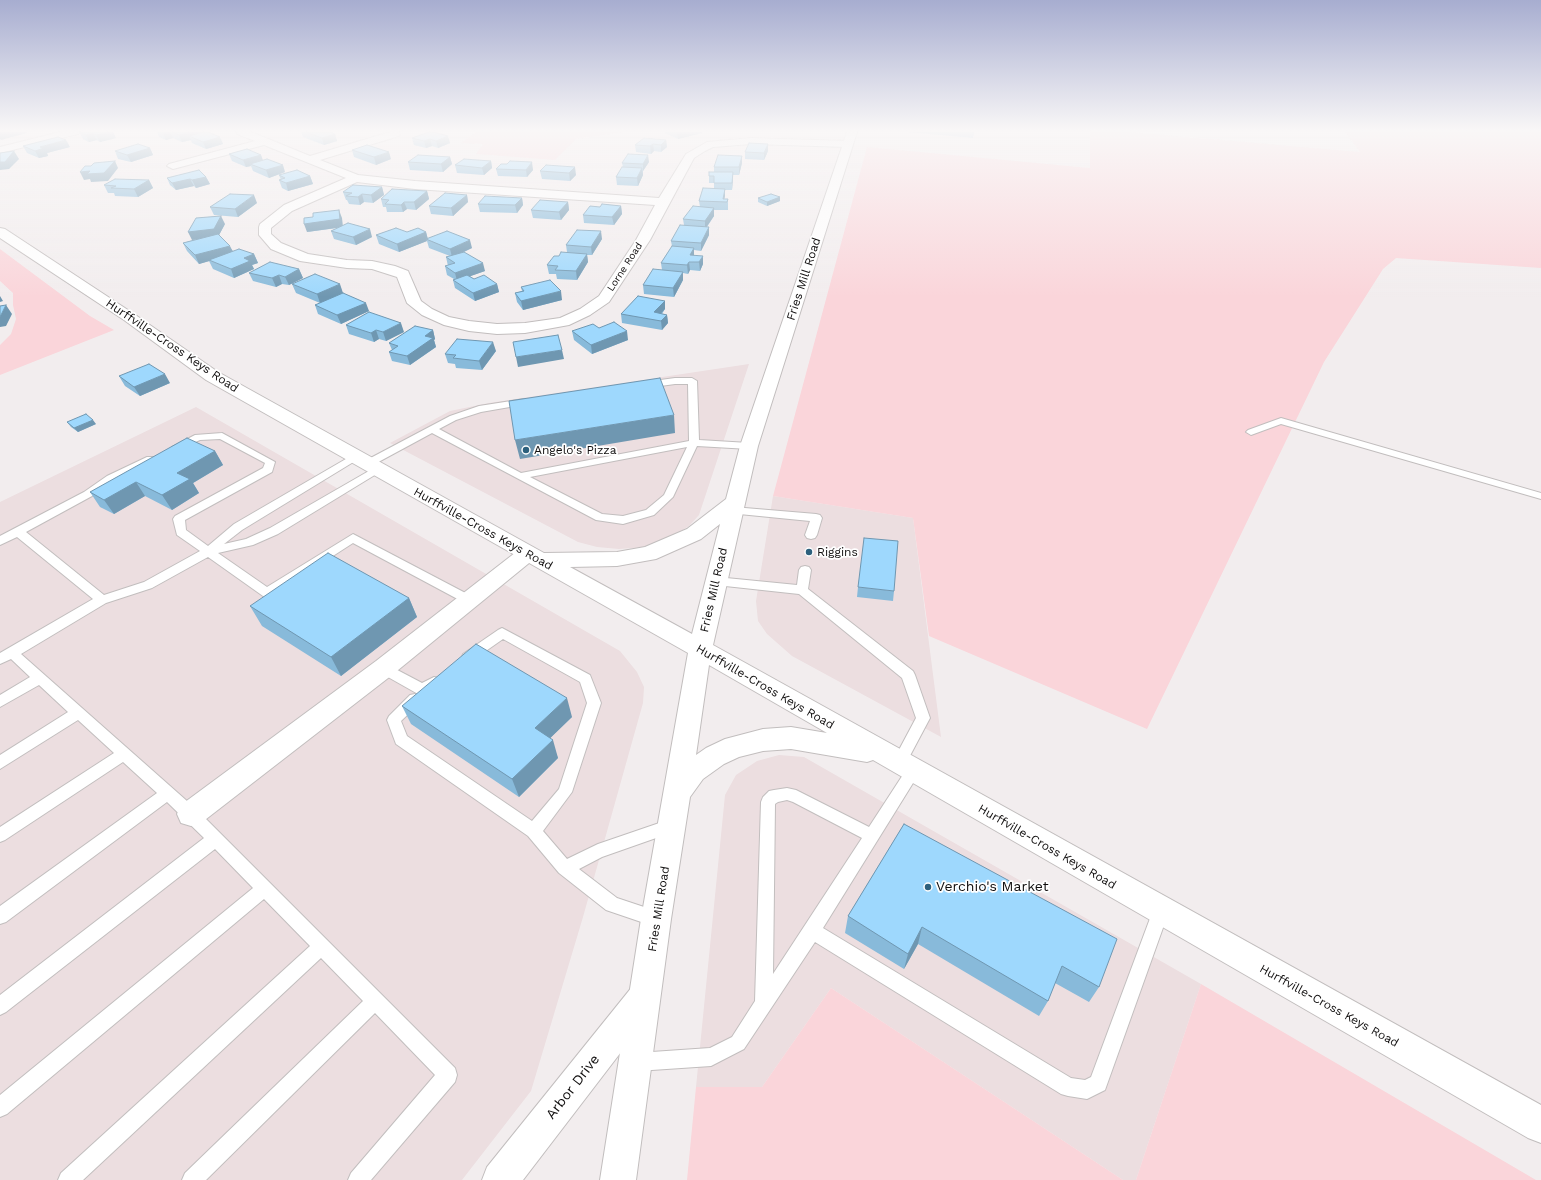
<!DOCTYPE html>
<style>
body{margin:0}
canvas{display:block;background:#f2edee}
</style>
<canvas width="1541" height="1180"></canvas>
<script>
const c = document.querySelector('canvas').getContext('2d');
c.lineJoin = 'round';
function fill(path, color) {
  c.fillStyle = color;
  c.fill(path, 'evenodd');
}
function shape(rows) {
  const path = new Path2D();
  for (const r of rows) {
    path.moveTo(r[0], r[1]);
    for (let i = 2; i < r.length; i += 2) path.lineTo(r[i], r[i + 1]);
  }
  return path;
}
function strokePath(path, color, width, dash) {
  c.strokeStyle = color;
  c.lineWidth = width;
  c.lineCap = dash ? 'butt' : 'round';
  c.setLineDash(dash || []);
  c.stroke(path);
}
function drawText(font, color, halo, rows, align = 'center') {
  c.font = font + ' "Work Sans",sans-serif';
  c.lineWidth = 3.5;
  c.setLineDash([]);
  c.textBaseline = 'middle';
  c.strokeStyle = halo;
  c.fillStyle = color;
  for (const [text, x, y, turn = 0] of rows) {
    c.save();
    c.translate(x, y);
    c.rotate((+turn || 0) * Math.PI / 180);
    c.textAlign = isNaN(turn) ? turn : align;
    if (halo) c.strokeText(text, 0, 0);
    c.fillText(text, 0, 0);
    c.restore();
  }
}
const built = shape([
 [749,364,699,515,689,526,668,539,647,547,619,549,597,547,578,542,390,443,450,411,489,403],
 [196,407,620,651,637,672,644,687,643,703,583,917,531,1091,462,1180,0,1180,0,502],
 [773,496,913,518,941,737,792,656,767,634,758,621,756,601],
 [779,755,804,757,1201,984,1136,1180,1123,1180,831,988,762,1087,696,1087,725,795,736,775,757,761]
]);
const green = shape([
 [476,132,624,132,576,139,555,160,476,154,483,144,461,143],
 [1090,132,1130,132,1360,152,1345,132,1541,132,1541,268,1396,258,1383,269,1324,362,1147,729,929,636,913,518,773,496,867,147,1090,168],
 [0,249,90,316,114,330,0,375,0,345,11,334,16,319,13,305,13,293,0,281],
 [1201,984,1536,1180,1136,1180],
 [831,988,1123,1180,687,1180,696,1087,762,1087]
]);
const lane = shape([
 [675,378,692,378,697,381,699,440,749,443,754,446,749,449,697,446,673,497,654,515,623,524,596,520,432,433,371,466,363,466,362,464,363,462,450,416,479,406,524,399,527,400,529,402,527,404,481,412,456,420,439,429,521,473,689,441,688,384,675,384,646,388,641,385,646,382,675,378],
 [687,447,664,495,646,510,623,516,602,514,530,477,687,447],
 [1281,418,1541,493,1541,499,1281,424,1251,435,1246,432,1248,430,1281,418],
 [222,433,275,462,272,472,185,520,186,530,208,546,234,524,351,456,355,455,360,458,242,530,224,544,246,539,270,528,374,468,382,468,383,470,278,534,253,545,218,553,267,587,353,534,473,597,475,600,473,603,469,604,465,603,353,543,271,596,267,597,263,596,208,557,152,588,106,603,21,654,196,809,455,1068,457,1075,455,1082,371,1180,348,1180,351,1173,435,1075,375,1013,206,1180,182,1180,185,1173,363,1001,321,958,83,1180,58,1180,61,1173,310,946,264,899,7,1114,0,1117,0,1095,253,888,215,849,6,1012,0,1015,0,995,204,838,167,802,6,922,0,924,0,906,157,793,123,762,5,840,0,842,0,827,114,753,78,720,0,769,0,755,68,712,39,685,0,707,0,695,30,677,11,659,0,664,0,653,93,599,17,537,0,545,0,536,84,492,107,476,147,457,155,457,156,459,155,461,115,480,92,496,26,532,104,595,144,582,200,551,177,535,173,519,175,516,263,468,265,463,220,439,200,440,177,450,172,447,195,435,222,433],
 [733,507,816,514,820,515,822,518,817,535,815,538,811,539,807,538,805,535,810,521,729,513,728,511,729,509,733,507],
 [805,566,809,567,811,570,808,589,913,671,915,675,930,718,904,767,899,769,894,767,892,763,916,718,902,678,799,594,716,585,712,584,710,581,712,578,716,577,797,585,799,570,801,567,805,566],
 [502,628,590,675,601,703,572,792,543,831,567,859,598,844,671,819,676,821,679,826,676,831,602,857,579,869,617,898,662,913,664,919,662,925,656,927,606,910,559,873,528,836,396,744,387,720,389,716,410,695,415,694,420,695,422,699,420,703,401,721,407,736,532,821,559,789,587,703,580,682,503,639,473,660,468,662,463,660,462,657,463,654,498,630,502,628],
 [384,663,422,683,434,677,439,678,441,682,439,686,428,694,423,695,418,694,379,672,377,668,379,664,384,663],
 [913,765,918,767,920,771,918,775,823,928,1071,1078,1085,1080,1091,1077,1155,905,1161,903,1167,905,1169,911,1105,1090,1087,1099,1068,1096,1061,1094,815,942,744,1049,711,1066,637,1071,630,1069,628,1062,630,1055,637,1053,710,1048,732,1037,755,1001,761,802,763,797,769,791,774,790,787,788,796,790,869,827,908,767,913,765],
 [787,800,793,802,862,838,773,974,775,804,778,802,787,800]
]);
const street = shape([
 [60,132,79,132,78,134,0,153,0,147,60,132],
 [236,132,251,132,310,156,390,132,399,132,400,134,399,136,320,160,358,175,415,181,659,198,686,154,707,142,751,138,848,141,853,144,848,147,751,144,713,147,705,151,694,158,650,240,609,302,590,315,569,325,525,333,497,334,469,331,444,325,422,315,407,303,397,277,372,269,347,268,300,261,271,249,259,235,259,227,260,224,284,205,346,178,264,145,173,169,167,166,169,164,255,141,237,134,236,132],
 [357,182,415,189,655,205,636,240,599,296,580,309,560,318,525,323,497,324,469,321,449,317,432,309,421,301,408,271,395,266,372,261,347,260,308,254,281,243,271,234,271,228,292,211,357,182],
 [527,547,534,549,538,554,534,559,392,675,201,823,191,826,181,823,177,814,181,805,376,661,520,549,527,547],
 [643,982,654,987,659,998,654,1009,523,1180,482,1180,487,1167,632,987,643,982]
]);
const secondary = shape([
 [847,132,857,132,758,446,713,645,1541,1105,1541,1143,1528,1138,873,760,867,762,791,749,763,751,739,757,724,764,703,779,690,797,671,919,636,1180,600,1180,641,919,688,653,206,380,124,320,0,238,0,228,5,229,134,314,218,372,544,553,617,552,645,547,687,529,726,499,740,446,847,132],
 [720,524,692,634,570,567,617,566,656,559,701,539,720,524],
 [709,665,827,733,791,727,763,729,725,739,706,748,696,755,709,665]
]);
const wall = shape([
 [79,132,113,132,116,138,100,142,97,140,89,142,83,139],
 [157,132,208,132,220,137,223,144,206,149,192,143,191,140,182,142,173,138,166,140,159,137],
 [301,132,330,132,335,134,337,141,324,145,303,137],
 [429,132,450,143,438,148,432,146,426,148,414,145,412,138],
 [665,132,702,132,702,133,678,139,665,133],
 [908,132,974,132,973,138],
 [666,140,667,147,661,152,654,151,651,154,636,152,635,145],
 [768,144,768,151,764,160,745,159,745,152],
 [23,146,70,147,47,153,48,156,39,158,27,153],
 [150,148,153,155,131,162,118,159,115,151],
 [352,150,391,159,376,165,354,157],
 [229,154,261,155,262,160,285,172,269,178,253,171,251,166,246,167,232,161],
 [742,156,742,163,739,175,733,175,732,190,725,190,724,199,728,199,728,210,714,210,714,216,707,227,709,227,709,235,701,251,694,250,694,255,703,264,700,271,690,270,688,274,683,273,683,280,674,297,644,294,643,285,662,270,661,263,672,246,671,241,684,225,683,219,700,207,699,201,714,188,714,183,709,183,709,176,714,172,714,167],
 [450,157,452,164,443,172,410,170,408,162],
 [491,161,492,168,484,175,457,173,455,165],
 [649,162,643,171,643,175,638,186,617,185,616,177,623,167,622,163],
 [507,164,533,170,527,177,498,176,496,169],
 [546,165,576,175,570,181,542,179,540,171],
 [279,175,310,176,313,184,288,191,282,188,279,180,281,180],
 [206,177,210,184,196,188,194,186,176,190,170,185,167,178],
 [149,180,153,188,138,197,115,196,114,193,108,193,104,185],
 [382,187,384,195,373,203,364,202,360,205,349,204,347,200,346,200,343,192],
 [427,191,429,199,416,210,407,209,403,212,387,212,386,207,383,207,381,199],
 [467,195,468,202,453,216,431,214,429,206],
 [780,197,780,201,767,206,758,202,758,198],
 [522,198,523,205,517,213,480,212,478,204],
 [568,202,569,210,561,220,533,218,531,210],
 [257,203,238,217,214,215,210,207],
 [621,206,622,214,614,225,584,223,583,215],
 [342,218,342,226,372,237,356,245,334,239,331,231,337,228,307,232],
 [225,224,219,235,233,251,254,254,258,263,252,265,254,269,234,278,213,269,209,261,199,264,187,251,183,243,197,239,192,240],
 [407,232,426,232,428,239,472,248,464,252,485,271,470,276,474,279,497,284,499,292,475,301,455,288,453,280,454,279,447,275,445,266,448,266,446,257,450,256,429,248,427,241,399,252,379,244,376,235],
 [602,239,592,255,587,255,588,262,577,280,557,279,556,274,549,274,547,265,567,252,566,245],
 [299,269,303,278,289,285,282,284,276,287,253,281,249,273],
 [292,284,343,293,369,311,341,324,318,314,315,305,320,303,296,293],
 [521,287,562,300,523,310,517,302,515,293,522,291],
 [665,309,662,314,667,315,668,323,662,330,622,323,621,314],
 [346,325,404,332,386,341,379,339,374,342,349,334],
 [599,328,628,340,592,354,574,340,572,331],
 [433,330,435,339,434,340,436,347,410,365,392,361,389,352,392,350,389,343],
 [496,351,482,370,456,368,455,364,448,363,445,354],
 [119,376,170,383,140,396,125,386],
 [67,422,96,424,78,432,71,427],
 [215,451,223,465,193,483,199,493,172,510,145,496,114,514,100,507,90,492],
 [858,587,894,591,893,601,857,597],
 [409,598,417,617,341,676,262,626,250,606],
 [402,706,572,717,550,738,558,758,519,797,411,724],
 [904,824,1099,987,1089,1002,1055,983,1048,1001,1039,1016,918,944,904,969,845,933,848,916]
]);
const shadedWall = shape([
 [0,132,26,132,27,133,1,140,0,139],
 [108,132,113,132,116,138,100,142,96,135],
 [166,132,170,132,173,138,166,140,163,133],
 [189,132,203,132,189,136,191,140,182,142,179,135],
 [677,132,702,132,702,133,678,139],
 [93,133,97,140,89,142,86,135],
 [335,134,337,141,324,145,322,138],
 [448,136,450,143,438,148,436,141],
 [220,137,223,144,206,149,203,142],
 [430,139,432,146,426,148,424,141],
 [66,140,70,147,47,153,48,156,39,158,35,151,40,147],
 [666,140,667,147,661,152,661,145],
 [653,144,654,151,651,154,650,146],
 [768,144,768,151,764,160,764,153],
 [150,148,153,155,131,162,127,155],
 [14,151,19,159,9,169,0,170,0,162],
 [389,152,391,159,376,165,374,157],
 [261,155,264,163,250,164,251,166,246,167,243,160],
 [648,155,649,162,643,171,643,164],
 [742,156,742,163,739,175,739,167],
 [450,157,452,164,443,172,441,164],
 [115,161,118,168,108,181,91,182,90,179,84,180,80,172],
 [491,161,492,168,484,175,482,168],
 [532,162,533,170,527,177,526,170],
 [283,165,285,172,269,178,266,170],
 [575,167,576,175,570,181,569,173],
 [642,168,643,175,638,186,637,178],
 [733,172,733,179,732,190,732,183],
 [310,176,313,184,288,191,286,183],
 [206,177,210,184,196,188,192,180],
 [190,179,194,186,176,190,172,183],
 [149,180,153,188,138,197,134,189],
 [382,187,384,195,373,203,371,195],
 [725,189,725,196,724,202,723,199],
 [427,191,429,199,416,210,414,202],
 [362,194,364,202,360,205,358,197],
 [254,195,257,203,238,217,235,209],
 [467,195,468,202,453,216,451,208],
 [780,197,780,201,767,206,767,202],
 [522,198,523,205,517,213,515,205],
 [404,202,407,209,403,212,401,205],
 [568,202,569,210,561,220,559,212],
 [621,206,622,214,614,225,612,217],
 [714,208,714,216,705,229,705,221],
 [339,210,342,218,343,227,307,232,304,224],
 [221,216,225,224,218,237,192,240,188,232],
 [709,227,709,235,701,251,701,243],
 [370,229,372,237,356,245,353,237],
 [601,231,602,239,592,255,591,247],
 [426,232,428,240,426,239,427,241,399,252,397,244],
 [470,240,472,248,452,257,450,249],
 [230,246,234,254,199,264,195,255],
 [694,248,694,256,690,255],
 [254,254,258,263,252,265,254,269,234,278,231,269,244,258],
 [587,254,588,262,577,280,576,271],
 [703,256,703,264,700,271,699,262],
 [689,262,690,270,688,274,687,265],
 [483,263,485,271,457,281,455,273],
 [299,269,303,278,289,285,285,277],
 [683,272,683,280,674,297,673,288],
 [279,275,282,284,276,287,272,278],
 [340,284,343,293,320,303,317,294],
 [497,284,499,292,475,301,473,293],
 [561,291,562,300,523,310,521,301],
 [0,296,3,301,0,302],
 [665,301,665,309,655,320,654,312],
 [366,303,369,311,341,324,337,315],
 [6,305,12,314,6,326,0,327,0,317],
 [667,315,668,323,662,330,661,321],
 [401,323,404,332,386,341,383,332],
 [376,330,379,339,374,342,371,333],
 [433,330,435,339,434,340,436,347,410,365,407,356,425,336],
 [627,331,628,340,592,354,591,345],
 [493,342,496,351,482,370,479,361],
 [562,350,564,359,518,367,516,357],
 [165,374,170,383,140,396,134,387],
 [674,415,675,433,520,459,515,440],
 [93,420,96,424,78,432,74,428],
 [215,451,223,465,193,483,199,493,172,510,162,495,177,473],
 [136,482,145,496,114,514,104,500],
 [409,598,417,617,341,676,331,657],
 [567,698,572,717,541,747,535,728],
 [553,740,558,758,519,797,512,779],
 [922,927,918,944,904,969,908,954]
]);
const building = shape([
 [80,132,108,132,96,135,93,133,86,135,80,132],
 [172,132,189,132,179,135,172,132],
 [203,132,208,132,220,137,203,142,189,136,203,132],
 [306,132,330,132,335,134,322,138,306,132],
 [429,132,433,132,448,136,436,141,430,139,424,141,412,138,429,132],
 [58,137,66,140,40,147,44,148,35,151,23,146,58,137],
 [644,138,666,140,661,145,653,144,650,146,635,145,644,138],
 [749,143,768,144,764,153,745,152,749,143],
 [138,144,150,148,127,155,115,151,138,144],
 [367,145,389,152,374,157,352,150,367,145],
 [247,149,261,155,243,160,229,154,247,149],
 [14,151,5,162,0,162,0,153,14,151],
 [628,154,648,155,643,164,622,163,628,154],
 [418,155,450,157,441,164,408,162,418,155],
 [718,155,742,156,739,167,714,167,718,155],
 [267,159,283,165,266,170,250,164,267,159],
 [464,159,491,161,482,168,455,165,464,159],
 [115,161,104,173,87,174,90,171,80,172,85,166,91,166,94,163,115,161],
 [510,161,532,162,526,170,496,169,501,164,507,164,510,161],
 [546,165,575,167,569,173,540,171,546,165],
 [622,167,642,168,637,178,616,177,622,167],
 [199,170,206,177,192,180,190,179,172,183,167,178,199,170],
 [297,170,310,176,286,183,279,180,285,178,279,175,297,170],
 [709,172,733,172,732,183,714,183,714,176,709,176,709,172],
 [115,179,149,180,134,189,111,188,116,186,104,185,115,179],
 [353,185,382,187,371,195,362,194,358,197,346,196,352,193,343,192,353,185],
 [703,188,725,189,723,199,728,199,727,202,699,201,703,188],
 [392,189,427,191,414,202,404,202,401,205,385,204,389,200,381,199,392,189],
 [445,193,467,195,451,208,429,206,445,193],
 [230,194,254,195,235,209,210,207,230,194],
 [771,194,780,197,767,202,758,198,771,194],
 [485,196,522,198,515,205,478,204,485,196],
 [540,200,568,202,559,212,531,210,540,200],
 [602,204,621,206,612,217,583,215,590,206,600,207,602,204],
 [693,206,714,208,705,221,683,219,693,206],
 [339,210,340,219,304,224,304,218,313,217,313,213,339,210],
 [221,216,214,229,188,232,196,218,221,216],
 [348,223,370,229,353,237,331,231,348,223],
 [680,225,709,227,701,243,671,241,680,225],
 [396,228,407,232,418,228,426,232,397,244,376,235,396,228],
 [577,230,601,231,591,247,566,245,577,230],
 [447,231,470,240,450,249,426,239,447,231],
 [218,234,230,246,195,255,183,243,218,234],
 [672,246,694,248,690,255,703,256,699,262,689,262,687,265,661,263,672,246],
 [239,249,254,254,244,258,250,261,231,269,209,260,239,249],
 [464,252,483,263,455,273,445,266,455,263,446,257,464,252],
 [561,252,587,254,576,271,555,270,558,266,547,265,554,256,559,256,561,252],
 [270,262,299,269,285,277,279,275,272,278,249,273,270,262],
 [653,269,683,272,673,288,643,285,653,269],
 [315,274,340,284,317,294,292,284,315,274],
 [467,275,474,279,484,275,497,284,473,293,453,280,467,275],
 [550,280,561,291,521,301,515,293,524,291,521,287,550,280],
 [343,293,366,303,337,315,315,305,343,293],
 [638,296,665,301,654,312,667,315,661,321,621,314,638,296],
 [6,305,0,317,0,306,6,305],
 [369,312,401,323,383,332,376,330,371,333,346,325,369,312],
 [614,322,627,331,591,345,572,331,593,324,599,328,614,322],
 [415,326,433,330,425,336,433,338,407,356,389,352,398,346,389,343,415,326],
 [558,335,562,350,516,357,513,342,558,335],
 [457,339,493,342,479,361,453,358,456,355,445,354,457,339],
 [149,364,165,374,134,387,119,376,149,364],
 [660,378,674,415,515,440,509,401,660,378],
 [86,414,93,420,74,428,67,422,86,414],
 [187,438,215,451,177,473,190,479,162,495,136,482,104,500,90,492,187,438],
 [864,538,898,541,894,591,858,587,864,538],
 [328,553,409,598,331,657,250,606,328,553],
 [476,644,567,698,535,728,553,740,512,779,402,706,476,644],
 [904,824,1117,939,1099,987,1062,966,1048,1001,922,927,908,954,848,916,904,824]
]);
const markers = [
 [526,450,4,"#2d607d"],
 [809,552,4,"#2d607d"],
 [928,887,4,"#2d607d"]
];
const farStreetnames = [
 ["Lorne Road",625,267,-57]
];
const streetNames = [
 ["Fries Mill Road",804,279,-72],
 ["Hurffville-Cross Keys Road",172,346,34],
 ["Hurffville-Cross Keys Road",483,529,29],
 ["Fries Mill Road",714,590,-77],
 ["Hurffville-Cross Keys Road",765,687,30],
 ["Hurffville-Cross Keys Road",1047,847,30],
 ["Fries Mill Road",659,909,-81],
 ["Hurffville-Cross Keys Road",1329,1006,29]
];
const poiNames = [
 ["Angelo's Pizza",534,450],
 ["Riggins",817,552]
];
const nearPoinames = [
 ["Verchio's Market",936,887]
];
const nearStreetnames = [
 ["Arbor Drive",573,1087,-52]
];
fill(built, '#ecdee0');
fill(green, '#fad5da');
strokePath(lane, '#c2bebe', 2);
strokePath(street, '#c2bebe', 2);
strokePath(secondary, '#c2bebe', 2);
fill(lane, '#fff');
fill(street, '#fff');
fill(secondary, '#fff');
fill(wall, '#88bada');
fill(shadedWall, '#6f97b1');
fill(building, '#9ed8fd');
strokePath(building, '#6f97b1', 1);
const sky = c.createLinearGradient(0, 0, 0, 297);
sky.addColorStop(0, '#a7add0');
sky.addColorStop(0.44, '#f9f7f7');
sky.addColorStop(1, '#f9f7f700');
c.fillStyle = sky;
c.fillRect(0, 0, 1541, 297);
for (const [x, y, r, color] of markers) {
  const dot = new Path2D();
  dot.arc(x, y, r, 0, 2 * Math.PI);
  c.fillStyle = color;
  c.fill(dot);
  strokePath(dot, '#fff', 1.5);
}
drawText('10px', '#100e0e', '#fff', farStreetnames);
drawText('12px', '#100e0e', '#fff', streetNames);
drawText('12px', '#100e0e', '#fff', poiNames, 'left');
drawText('14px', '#100e0e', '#fff', nearPoinames, 'left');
drawText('14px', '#100e0e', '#fff', nearStreetnames);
</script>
